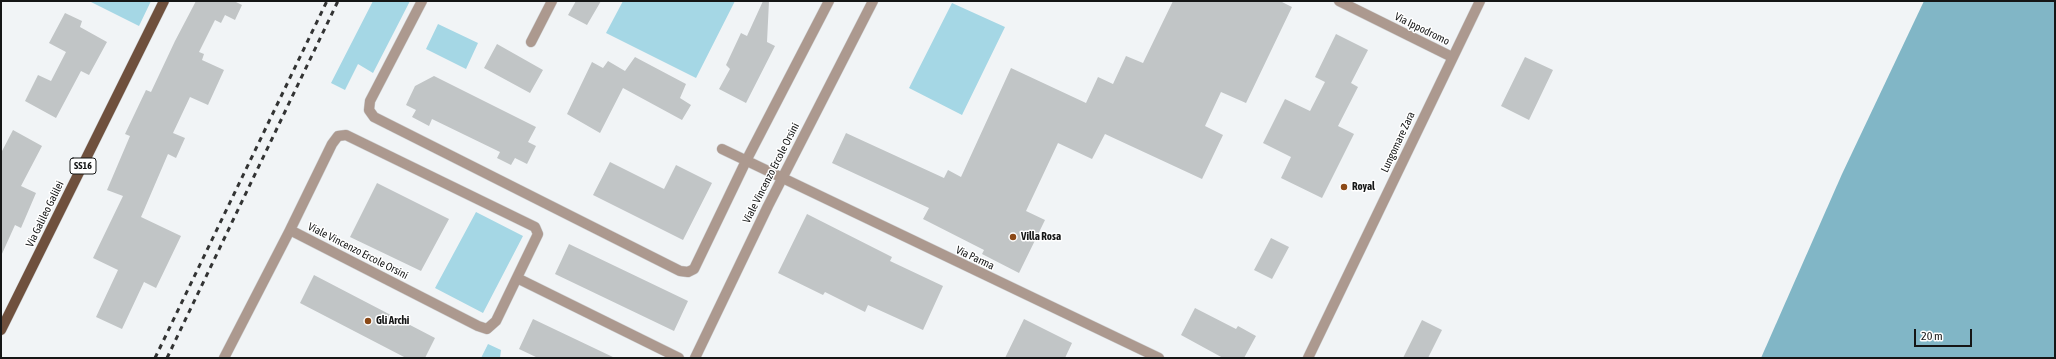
<!DOCTYPE html>
<style>
body{margin:0}
#map{position:relative;width:2056px;height:359px;overflow:hidden;background:#f1f4f6;font-family:"Asap Condensed",sans-serif}
canvas{display:block}
.frame{position:absolute;inset:0;border:2px solid #151616;pointer-events:none}
.scale{position:absolute;left:1914px;top:329px;width:58px;height:18px;box-sizing:border-box;border:2px solid #151616;border-top:0;padding-left:5px;font-size:12px;line-height:14px;white-space:nowrap;color:#151616;-webkit-text-stroke:3px #fff;paint-order:stroke}
</style>
<div id="map">
<canvas width="2056" height="359"></canvas>
<div class="frame"></div>
<div class="scale">20 m</div>
</div>
<script>
const c = document.querySelector('canvas').getContext('2d');
c.lineJoin = 'round';
function fill(path, color) {
  c.fillStyle = color;
  c.fill(path, 'evenodd');
}
function shape(rows) {
  const path = new Path2D();
  for (const r of rows) {
    path.moveTo(r[0], r[1]);
    for (let i = 2; i < r.length; i += 2) path.lineTo(r[i], r[i + 1]);
  }
  return path;
}
function strokePath(path, color, width, dash) {
  c.strokeStyle = color;
  c.lineWidth = width;
  c.lineCap = dash ? 'butt' : 'round';
  c.setLineDash(dash || []);
  c.stroke(path);
}
function drawText(font, color, halo, rows, align = 'center') {
  c.font = font + ' "Asap Condensed",sans-serif';
  c.lineWidth = 3;
  c.setLineDash([]);
  c.textBaseline = 'middle';
  c.strokeStyle = halo;
  c.fillStyle = color;
  for (const [text, x, y, turn = 0] of rows) {
    c.save();
    c.translate(x, y);
    c.rotate((+turn || 0) * Math.PI / 180);
    c.textAlign = isNaN(turn) ? turn : align;
    if (halo) c.strokeText(text, 0, 0);
    c.fillText(text, 0, 0);
    c.restore();
  }
}
const green = shape([
 [89,1,151,1,139,26],
 [373,1,410,1,373,73,358,64,345,90,331,83],
 [623,1,735,1,696,78,606,33],
 [952,3,1005,27,962,115,909,88],
 [438,24,478,43,466,69,426,49],
 [476,212,523,236,483,313,435,288],
 [488,344,501,350,500,358,481,358]
]);
const water = shape([
 [1924,1,2055,1,2055,358,1761,358,1842,174]
]);
const building = shape([
 [196,1,234,1,242,5,235,20,225,15,221,23,215,20,199,52,204,54,202,60,224,70,208,105,190,97,173,133,185,138,176,158,168,154,141,217,181,236,156,288,144,282,122,329,96,317,118,270,93,258,123,196,107,190,130,136,125,134,146,90,151,92,175,41],
 [576,1,601,1,587,25,568,15],
 [763,1,769,1,767,42,775,46,746,103,719,89,730,69,726,65,741,33,747,36],
 [1173,1,1280,1,1292,7,1246,103,1221,92,1205,126,1223,135,1202,179,1105,134,1092,159,1058,143,1026,211,1045,220,1019,273,982,254,984,250,923,219,929,208,832,163,846,133,944,178,948,170,961,177,1011,68,1086,103,1098,77,1113,84,1126,56,1143,63],
 [65,13,82,21,80,27,107,42,89,75,81,71,56,118,25,101,38,75,51,81,66,52,49,43],
 [1336,34,1368,50,1351,83,1358,87,1338,126,1354,134,1322,198,1281,178,1291,157,1263,143,1285,99,1310,111,1325,82,1315,77],
 [497,44,543,70,530,93,484,68],
 [635,57,686,84,680,98,691,105,682,120,623,88,600,133,567,114,592,62,603,68,608,61,625,71],
 [1525,57,1553,70,1529,120,1501,106],
 [434,76,536,127,528,142,536,146,527,164,515,158,511,165,497,158,500,152,432,119,429,126,412,117,416,110,406,105,415,86],
 [13,130,42,146,21,186,36,193,21,228,15,225,1,256,1,153],
 [610,162,664,189,676,165,712,183,683,240,593,195],
 [377,183,449,219,421,271,350,237],
 [807,214,892,257,890,261,943,286,923,330,868,305,865,312,825,292,823,295,778,273],
 [1271,238,1289,247,1272,279,1254,270],
 [569,244,688,301,674,331,555,274],
 [314,275,435,338,425,358,406,358,300,303],
 [1195,308,1236,329,1238,326,1256,336,1244,358,1223,358,1181,335],
 [533,319,615,358,538,358,519,349],
 [1024,319,1072,343,1065,358,1005,358],
 [1422,320,1442,330,1428,358,1403,358]
]);
const minor = shape([
 [422,1,370,101,369,110,374,117,680,271,688,272,694,269,746,161,829,1],
 [1339,1,1452,57],
 [531,42,552,1],
 [346,135,535,227,538,234,496,321,487,329,478,326,290,230,332,144,338,136,346,135],
 [722,149,1159,358],
 [517,278,679,358],
 [224,358,290,230],
 [695,358,768,206,873,1],
 [1308,358,1480,1]
]);
const major = shape([
 [1,330,164,1]
]);
const rail = shape([
 [155,358,327,1],
 [167,358,338,1]
]);
const markers = [
 [1344,187,4,"#8b4917"],
 [1013,237,4,"#8b4917"],
 [368,321,4,"#8b4917"]
];
const shields = [
 [83,166,26]
];
const shieldNames = [
 ["SS16",83,166]
];
const streetNames = [
 ["Via Ippodromo",1422,29,26],
 ["Lungomare Zara",1398,142,-65],
 ["Viale Vincenzo Ercole Orsini",771,173,-63],
 ["Via Galileo Galilei",45,214,-64],
 ["Viale Vincenzo Ercole Orsini",358,251,27],
 ["Via Parma",975,258,25]
];
const poiNames = [
 ["Royal",1352,187],
 ["Villa Rosa",1021,237],
 ["Gli Archi",376,321]
];
fill(green, '#a5d7e5');
fill(water, '#81b6c6');
fill(building, '#c1c5c6');
strokePath(minor, '#ced0d2', 11);
strokePath(major, '#ced0d2', 11);
strokePath(minor, '#ac998f', 10);
strokePath(major, '#6f503d', 10);
strokePath(rail, '#323333', 3, [5, 5]);
for (const [x, y, r, color] of markers) {
  const dot = new Path2D();
  dot.arc(x, y, r, 0, 2 * Math.PI);
  c.fillStyle = color;
  c.fill(dot);
  strokePath(dot, '#fff', 1.5);
}
for (const [x, y, w] of shields) {
  const box = new Path2D();
  box.roundRect(x - w / 2, y - 8, w, 16, 3);
  c.fillStyle = '#fff';
  c.fill(box);
  strokePath(box, '#151616', 1);
}
drawText('bold 10px', '#151616', null, shieldNames);
drawText('11px', '#151616', '#fff', streetNames);
drawText('bold 11px', '#151616', '#fff', poiNames, 'left');
</script>
